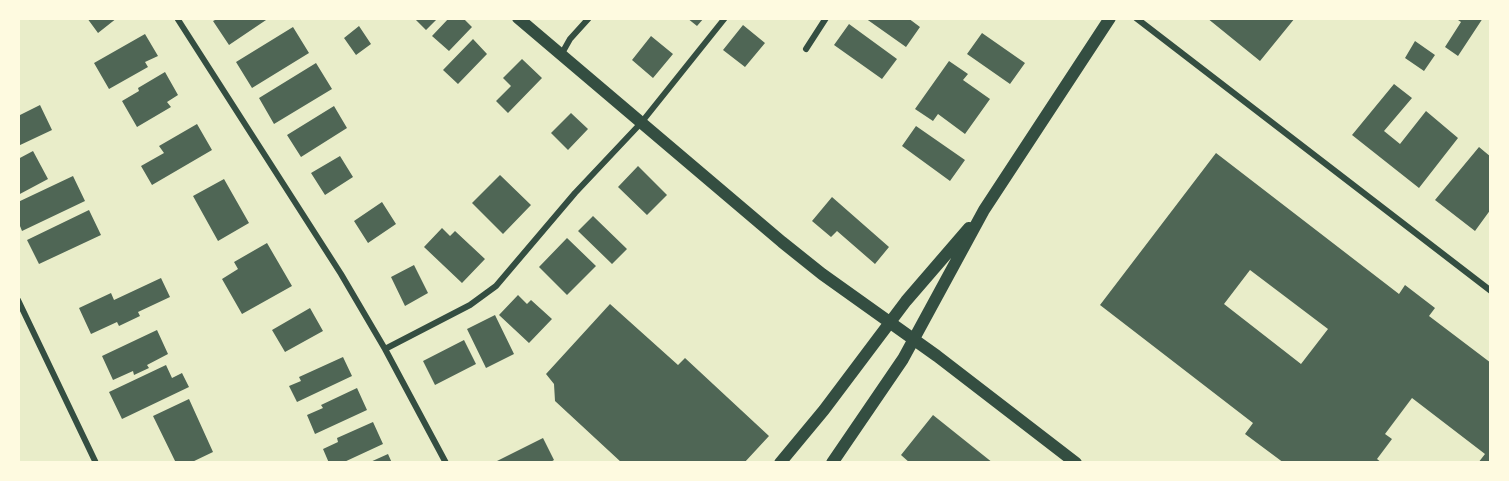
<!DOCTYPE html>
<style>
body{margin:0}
#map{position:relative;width:1509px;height:481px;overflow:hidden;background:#e9edc9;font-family:Spectral,serif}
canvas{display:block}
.frame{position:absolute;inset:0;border:20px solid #fefae0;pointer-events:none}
</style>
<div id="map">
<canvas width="1509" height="481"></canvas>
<div class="frame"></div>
</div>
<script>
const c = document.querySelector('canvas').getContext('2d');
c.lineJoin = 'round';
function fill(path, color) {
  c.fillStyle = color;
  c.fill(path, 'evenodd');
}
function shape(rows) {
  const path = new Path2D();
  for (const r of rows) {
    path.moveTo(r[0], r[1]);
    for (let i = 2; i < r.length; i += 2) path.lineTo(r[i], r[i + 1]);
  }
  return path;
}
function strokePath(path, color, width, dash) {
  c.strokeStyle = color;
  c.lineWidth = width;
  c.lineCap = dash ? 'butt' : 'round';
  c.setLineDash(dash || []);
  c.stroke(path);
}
const building = shape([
 [87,18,117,18,98,33],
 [219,18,269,18,229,45,213,21],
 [414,18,438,18,426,30],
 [449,18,463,18,472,27,449,51,432,36],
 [687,18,704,18,697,26],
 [865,18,908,18,920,27,906,47],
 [1207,18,1295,18,1260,61],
 [1455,18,1483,18,1458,56,1445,47,1461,22],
 [849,24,897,59,882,79,834,45],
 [743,25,765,43,745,67,723,50],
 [359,26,371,44,356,55,344,38],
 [293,27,309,53,252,88,236,62],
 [982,33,1025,63,1010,84,967,54],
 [145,34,158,56,145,62,148,67,109,89,94,63],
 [651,36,673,54,653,78,632,60],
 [473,39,487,54,458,84,443,70],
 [1415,41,1435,55,1424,71,1405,58],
 [522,59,542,78,508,113,496,101,511,86,503,78],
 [949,61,968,74,963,80,990,99,965,134,938,114,933,121,915,109],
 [316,63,332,89,274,124,259,98],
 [165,72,178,95,167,102,171,107,137,127,122,101,139,91,138,88],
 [1394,84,1412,98,1384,131,1400,144,1426,111,1458,138,1419,188,1352,135],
 [40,105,52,130,18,146,18,116],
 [334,106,347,128,301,157,287,135],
 [571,113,588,129,568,150,551,133],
 [197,124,212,150,152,185,141,166,164,153,159,146],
 [916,126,965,160,950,181,902,146],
 [1479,147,1491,157,1491,209,1475,231,1435,200],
 [33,151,48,179,18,195,18,159],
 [1216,153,1399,294,1405,285,1435,308,1429,316,1491,363,1491,463,1478,463,1485,454,1412,398,1385,434,1392,439,1377,459,1382,463,1284,463,1245,434,1253,423,1100,305],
 [1250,270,1328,329,1301,364,1224,304],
 [340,156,353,177,325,195,311,173],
 [638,166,667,195,647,215,618,187],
 [500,175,531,205,503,234,472,203],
 [73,176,85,201,22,231,18,221,18,202],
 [224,179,249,223,218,241,193,196],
 [832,197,889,247,875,264,837,231,831,237,812,221],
 [382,202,396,224,368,243,354,221],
 [89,210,101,235,39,264,27,240],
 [593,216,627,249,612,264,578,231],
 [442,228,450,236,455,231,485,259,462,283,424,247],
 [567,238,596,266,567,295,539,267],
 [267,243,292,286,242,314,222,279,238,269,234,262],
 [414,265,428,293,405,306,391,277],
 [161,278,170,297,138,312,140,316,119,326,117,322,91,334,79,308,111,293,114,300],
 [518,295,527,304,531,300,552,319,529,343,499,315],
 [610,304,678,365,685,358,769,436,744,463,622,463,555,401,554,384,546,374],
 [310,308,323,331,285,352,272,330],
 [495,315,514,354,486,368,467,329],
 [157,330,168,354,147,365,149,368,134,375,133,371,113,380,102,356],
 [464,340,476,364,435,385,423,361],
 [343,357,352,376,297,402,289,386,301,381,299,377],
 [166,365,172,378,182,373,189,387,122,419,109,392],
 [357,388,367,410,315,434,307,415,323,408,321,405],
 [189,399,213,452,190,463,176,463,153,416],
 [933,415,993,463,910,463,901,455],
 [373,422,383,444,342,463,329,463,323,449,338,442,337,438],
 [543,438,554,460,549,463,493,463],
 [388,454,392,463,368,463]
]);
const minor = shape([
 [177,18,341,274,385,349,446,463],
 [1136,18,1491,291],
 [806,49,826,18],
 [561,55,570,39,589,18],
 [18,300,96,463],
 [385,349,470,305,496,286,575,193,641,123,725,18]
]);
const secondary = shape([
 [518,18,782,242,822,274,937,356,1076,463],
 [780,463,824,410,906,301,969,228],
 [832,463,903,359,984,210,1110,18]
]);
fill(building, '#4f6655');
strokePath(minor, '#344e41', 6);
strokePath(secondary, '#344e41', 12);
</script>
